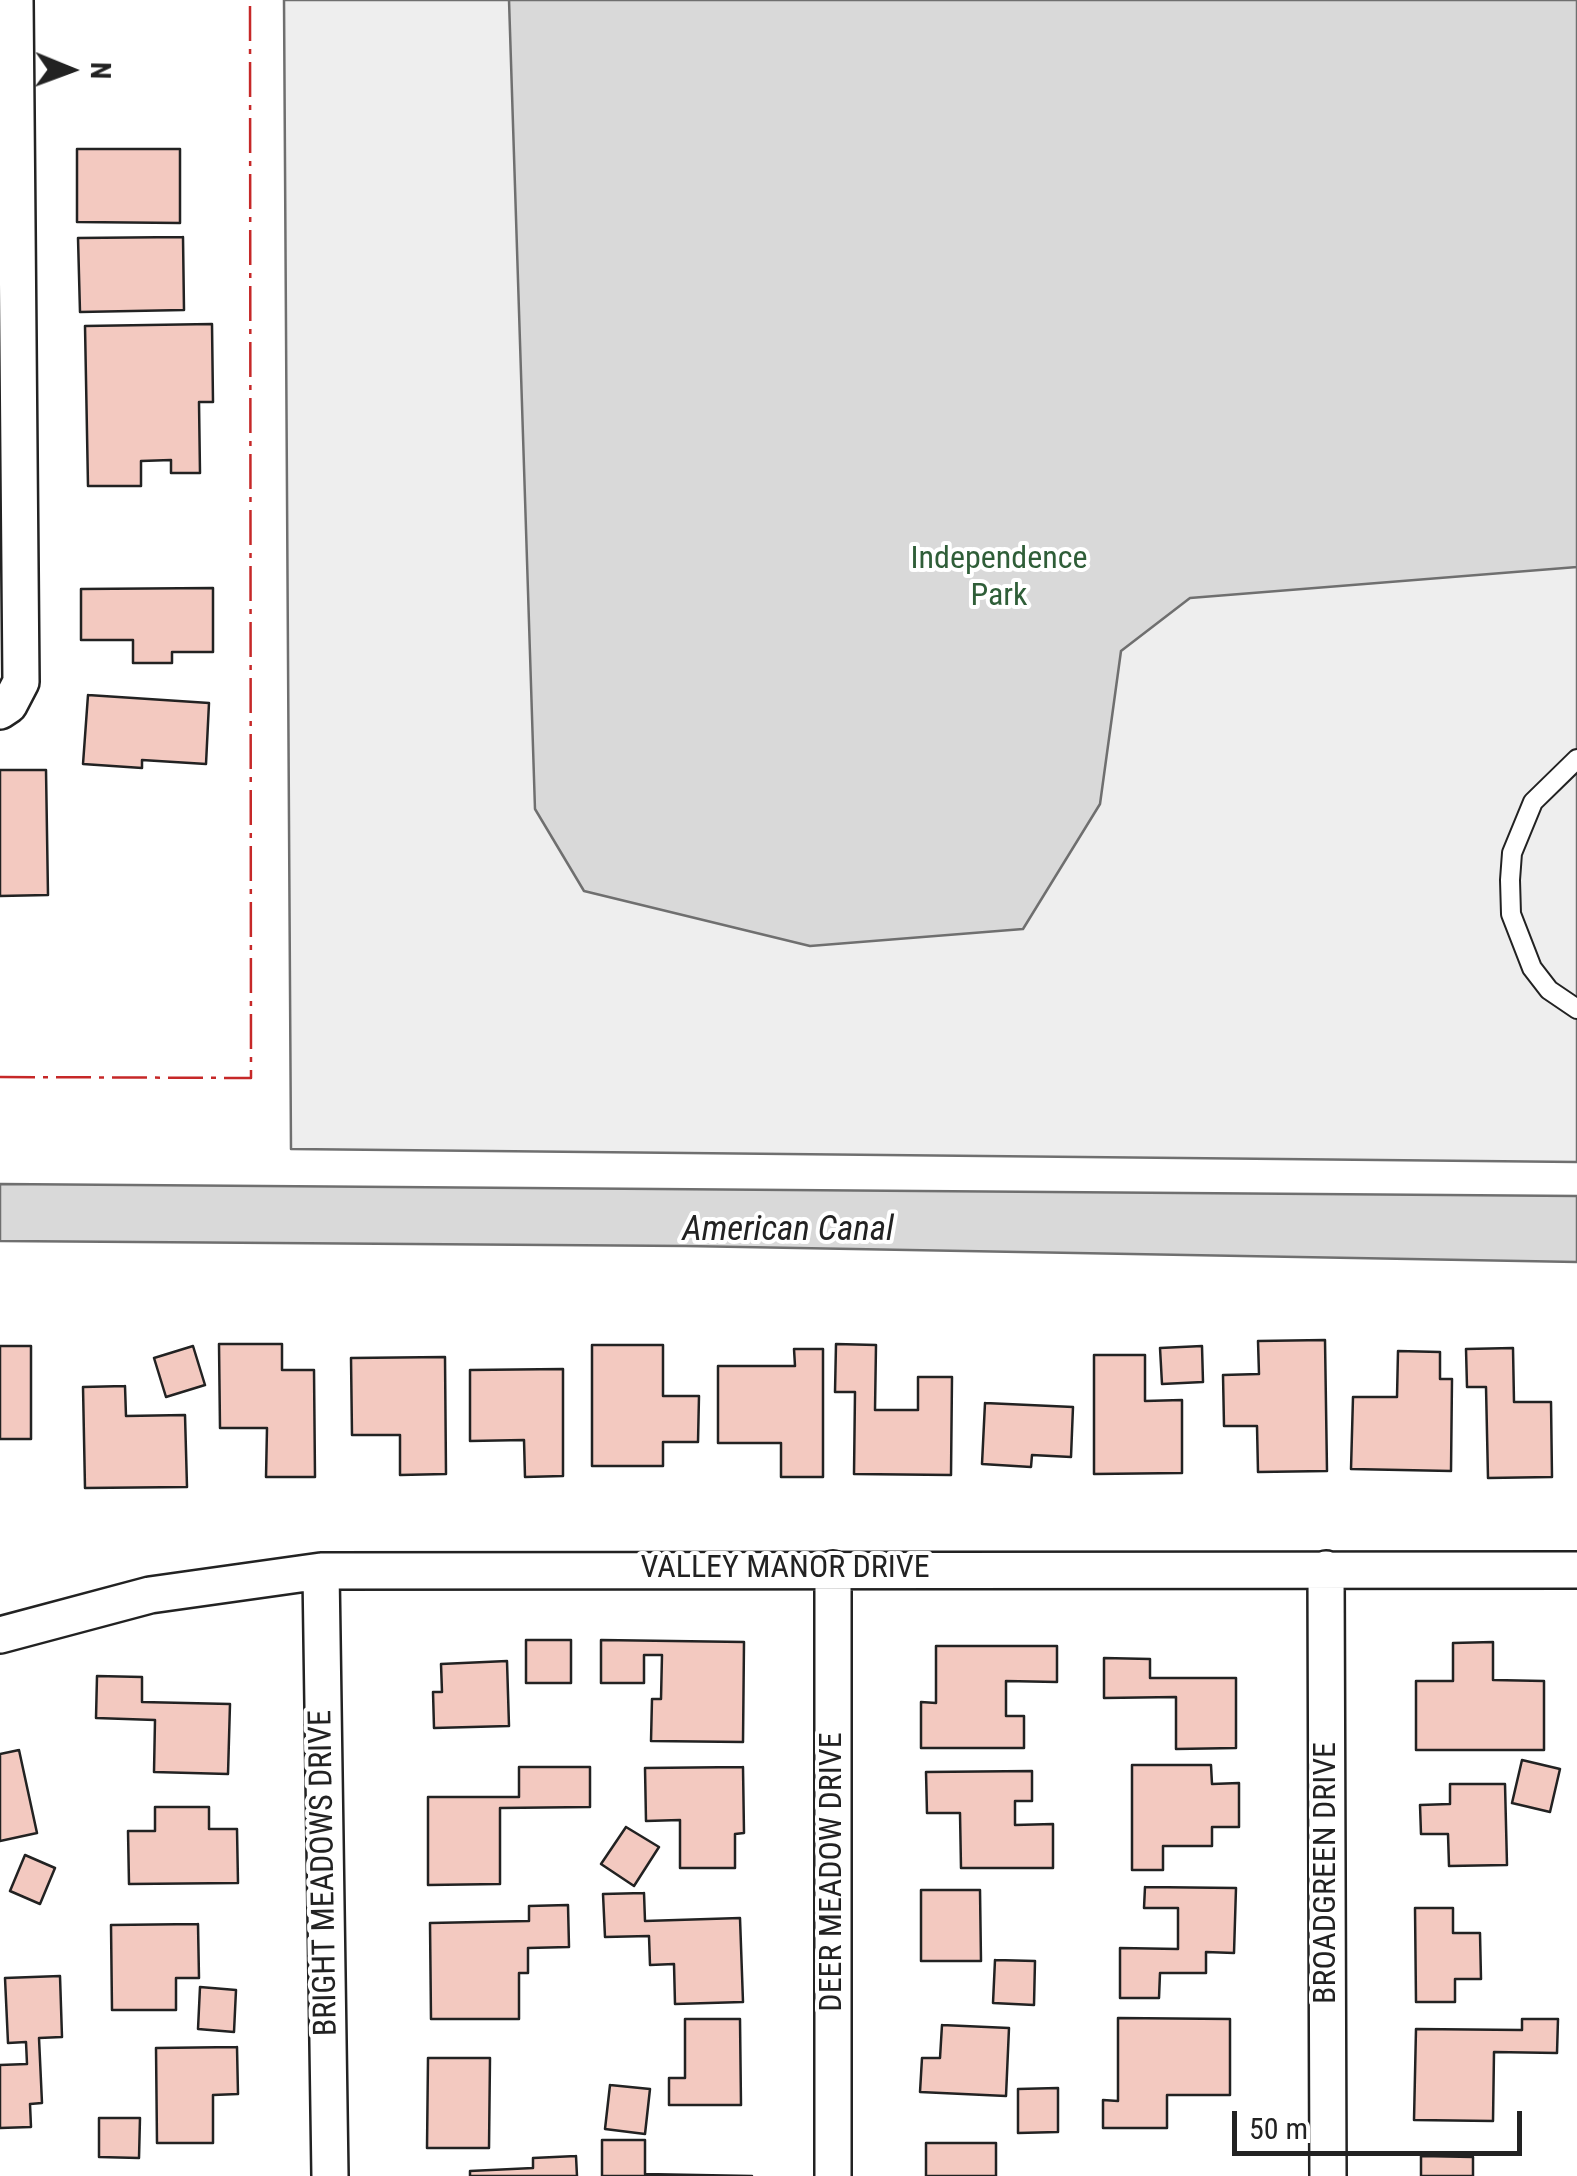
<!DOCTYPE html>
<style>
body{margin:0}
#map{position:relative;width:1577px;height:2176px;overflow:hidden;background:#fff;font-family:"Roboto Condensed",sans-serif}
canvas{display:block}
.north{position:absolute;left:20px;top:20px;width:100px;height:100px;-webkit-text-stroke:8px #fff;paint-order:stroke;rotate:91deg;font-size:28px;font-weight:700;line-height:40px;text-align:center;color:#222}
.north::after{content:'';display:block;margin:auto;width:35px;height:45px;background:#222;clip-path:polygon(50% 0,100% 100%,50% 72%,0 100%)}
.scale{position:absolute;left:1232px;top:2111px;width:290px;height:45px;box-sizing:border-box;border:5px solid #222;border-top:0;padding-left:12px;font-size:30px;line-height:35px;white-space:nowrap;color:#222;-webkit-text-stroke:8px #fff;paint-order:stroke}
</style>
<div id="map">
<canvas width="1577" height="2176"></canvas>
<div class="north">N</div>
<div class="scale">50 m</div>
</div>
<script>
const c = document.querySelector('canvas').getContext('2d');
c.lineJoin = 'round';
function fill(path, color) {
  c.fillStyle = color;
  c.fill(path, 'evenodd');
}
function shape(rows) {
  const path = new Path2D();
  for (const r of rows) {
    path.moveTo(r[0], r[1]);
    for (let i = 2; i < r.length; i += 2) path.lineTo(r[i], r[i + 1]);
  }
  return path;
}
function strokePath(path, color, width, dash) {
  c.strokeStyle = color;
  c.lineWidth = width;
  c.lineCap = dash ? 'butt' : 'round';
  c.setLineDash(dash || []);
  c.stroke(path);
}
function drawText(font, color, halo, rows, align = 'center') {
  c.font = font + ' "Roboto Condensed",sans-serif';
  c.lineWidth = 8;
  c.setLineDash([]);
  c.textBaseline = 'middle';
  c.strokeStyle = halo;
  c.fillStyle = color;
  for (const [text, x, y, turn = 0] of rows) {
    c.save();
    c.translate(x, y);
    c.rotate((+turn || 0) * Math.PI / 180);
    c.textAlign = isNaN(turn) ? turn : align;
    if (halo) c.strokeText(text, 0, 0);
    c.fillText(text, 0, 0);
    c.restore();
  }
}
const green = shape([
 [284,0,1577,0,1577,1162,291,1149,284,0]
]);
const water = shape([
 [509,0,1577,0,1577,567,1190,598,1121,651,1100,804,1023,929,810,946,584,891,535,809,509,0],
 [0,1184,1577,1196,1577,1262,686,1246,0,1241,0,1184]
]);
const building = shape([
 [77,149,180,149,180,223,77,222,77,149],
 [183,237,184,310,80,312,78,238,183,237],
 [212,324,213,402,199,402,200,473,171,473,171,460,141,461,141,486,88,486,85,326,212,324],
 [213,588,213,652,172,652,172,663,133,663,133,640,81,640,81,589,213,588],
 [88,695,209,703,206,764,142,760,142,768,83,764,88,695],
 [0,770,46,770,48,895,0,896,0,770],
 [1325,1340,1327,1471,1258,1472,1257,1426,1224,1426,1223,1375,1259,1374,1258,1341,1325,1340],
 [219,1344,282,1344,282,1370,314,1370,315,1477,266,1477,267,1428,220,1428,219,1344],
 [836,1344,876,1345,875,1410,918,1410,918,1377,952,1377,951,1475,854,1474,855,1392,835,1392,836,1344],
 [592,1345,663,1345,663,1396,699,1396,698,1442,663,1442,663,1466,592,1466,592,1345],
 [0,1346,31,1346,31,1439,0,1439,0,1346],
 [193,1346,205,1385,166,1397,154,1358,193,1346],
 [1202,1346,1203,1382,1162,1384,1160,1348,1202,1346],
 [1513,1348,1514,1402,1551,1402,1552,1477,1488,1478,1486,1387,1467,1387,1466,1349,1513,1348],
 [794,1349,823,1349,823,1477,781,1477,781,1443,718,1443,718,1366,795,1366,794,1349],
 [1398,1351,1440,1352,1440,1379,1452,1379,1451,1471,1351,1469,1353,1397,1397,1397,1398,1351],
 [1094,1355,1145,1355,1145,1401,1182,1400,1182,1473,1094,1474,1094,1355],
 [445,1357,446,1474,400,1475,400,1435,352,1435,351,1358,445,1357],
 [563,1369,563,1476,525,1477,524,1440,470,1441,470,1370,563,1369],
 [125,1386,126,1416,185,1415,187,1487,85,1488,83,1387,125,1386],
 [985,1403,1073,1407,1071,1457,1032,1455,1031,1467,982,1464,985,1403],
 [526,1640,571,1640,571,1683,526,1683,526,1640],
 [601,1640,744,1642,743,1742,651,1741,652,1699,661,1699,662,1655,644,1655,644,1683,601,1683,601,1640],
 [1493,1642,1493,1680,1544,1681,1544,1750,1416,1750,1416,1681,1453,1681,1453,1643,1493,1642],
 [936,1646,1057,1646,1057,1682,1006,1681,1006,1716,1024,1716,1024,1748,921,1748,921,1702,936,1703,936,1646],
 [1104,1658,1150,1659,1150,1678,1236,1678,1236,1748,1176,1749,1176,1697,1104,1698,1104,1658],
 [507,1661,509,1726,434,1728,433,1692,442,1692,441,1664,507,1661],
 [97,1676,142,1677,142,1702,230,1704,228,1774,154,1772,155,1720,96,1718,97,1676],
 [19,1750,37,1833,0,1841,0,1754,19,1750],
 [1522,1760,1560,1769,1550,1812,1512,1803,1522,1760],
 [1132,1765,1211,1765,1212,1784,1239,1783,1239,1827,1212,1827,1212,1846,1163,1846,1163,1870,1132,1870,1132,1765],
 [519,1767,590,1767,590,1807,500,1808,500,1884,428,1885,428,1797,519,1797,519,1767],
 [743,1767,744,1833,735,1834,735,1868,680,1868,680,1820,646,1821,645,1768,743,1767],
 [1032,1771,1032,1801,1015,1801,1015,1825,1053,1824,1053,1868,961,1868,960,1813,927,1813,926,1772,1032,1771],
 [1450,1784,1505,1784,1507,1865,1449,1866,1448,1834,1421,1834,1420,1805,1450,1804,1450,1784],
 [155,1807,209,1807,209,1829,237,1829,238,1883,129,1884,128,1831,155,1831,155,1807],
 [626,1827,659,1847,634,1886,601,1864,626,1827],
 [25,1855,55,1868,40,1904,10,1891,25,1855],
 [1145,1887,1236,1888,1234,1953,1206,1952,1206,1973,1160,1973,1159,1998,1120,1998,1120,1948,1178,1949,1178,1908,1144,1908,1145,1887],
 [921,1890,980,1890,981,1961,921,1961,921,1890],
 [644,1893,645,1921,740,1918,743,2002,675,2004,674,1964,650,1965,649,1936,605,1937,603,1894,644,1893],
 [568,1905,569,1947,528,1948,528,1973,519,1973,519,2019,431,2019,430,1923,529,1921,529,1906,568,1905],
 [1415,1908,1453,1908,1453,1933,1480,1933,1481,1979,1455,1979,1455,2002,1416,2002,1415,1908],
 [198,1924,199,1978,176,1978,176,2010,112,2010,111,1925,198,1924],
 [995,1960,1035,1961,1034,2005,993,2003,995,1960],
 [60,1976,62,2037,39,2038,42,2103,30,2104,31,2127,0,2128,0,2065,27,2064,26,2042,8,2043,5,1978,60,1976],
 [200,1987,236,1990,234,2032,198,2029,200,1987],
 [1118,2018,1230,2019,1230,2095,1167,2095,1167,2128,1103,2128,1103,2100,1118,2101,1118,2018],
 [685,2019,740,2019,741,2105,669,2105,669,2078,685,2078,685,2019],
 [1522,2019,1558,2019,1557,2053,1494,2052,1493,2121,1414,2120,1416,2029,1522,2030,1522,2019],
 [942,2025,1009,2028,1006,2096,920,2092,922,2058,940,2058,942,2025],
 [237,2047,238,2094,213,2095,213,2143,157,2143,156,2048,237,2047],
 [428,2058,490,2058,489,2148,427,2148,428,2058],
 [610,2085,650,2089,645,2134,605,2129,610,2085],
 [1058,2088,1058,2132,1018,2133,1018,2089,1058,2088],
 [99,2118,140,2118,139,2158,99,2157,99,2118],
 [602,2140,645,2140,645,2174,752,2176,602,2176,602,2140],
 [926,2143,996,2143,996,2176,926,2176,926,2143],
 [576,2156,577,2176,470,2176,470,2171,533,2168,533,2158,576,2156],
 [1421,2156,1473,2157,1473,2176,1421,2176,1421,2156]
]);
const lane = shape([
 [1577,759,1533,802,1512,853,1510,880,1511,914,1532,968,1549,990,1577,1009]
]);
const street = shape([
 [0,711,9,705,21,682,15,0],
 [1326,1569,1328,2176],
 [321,1571,330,2176],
 [0,1635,150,1595,321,1571,1577,1570],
 [833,2176,833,1569]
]);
const power = shape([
 [0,1077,251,1078,250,0]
]);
const parkNames = [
 ["Independence",999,560],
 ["Park",999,597]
];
const streetNames = [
 ["VALLEY MANOR DRIVE",785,1569],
 ["DEER MEADOW DRIVE",833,1872,-90],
 ["BRIGHT MEADOWS DRIVE",325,1873,-91],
 ["BROADGREEN DRIVE",1327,1873,-90]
];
const waterNames = [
 ["American Canal",788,1231]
];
fill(green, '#eee');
strokePath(green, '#6f6f6f', 2.5);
fill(water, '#d9d9d9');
strokePath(water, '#6f6f6f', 2.5);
fill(building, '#f3c9c0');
strokePath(building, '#222', 2.5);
strokePath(lane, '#222', 22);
strokePath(street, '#222', 40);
strokePath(lane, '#fff', 18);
strokePath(street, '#fff', 35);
strokePath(power, '#c62828', 2.5, [35, 8, 5, 8]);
drawText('32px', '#2f5e38', '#fff', parkNames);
drawText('32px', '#222', '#fff', streetNames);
drawText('italic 35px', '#222', '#fff', waterNames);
</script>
